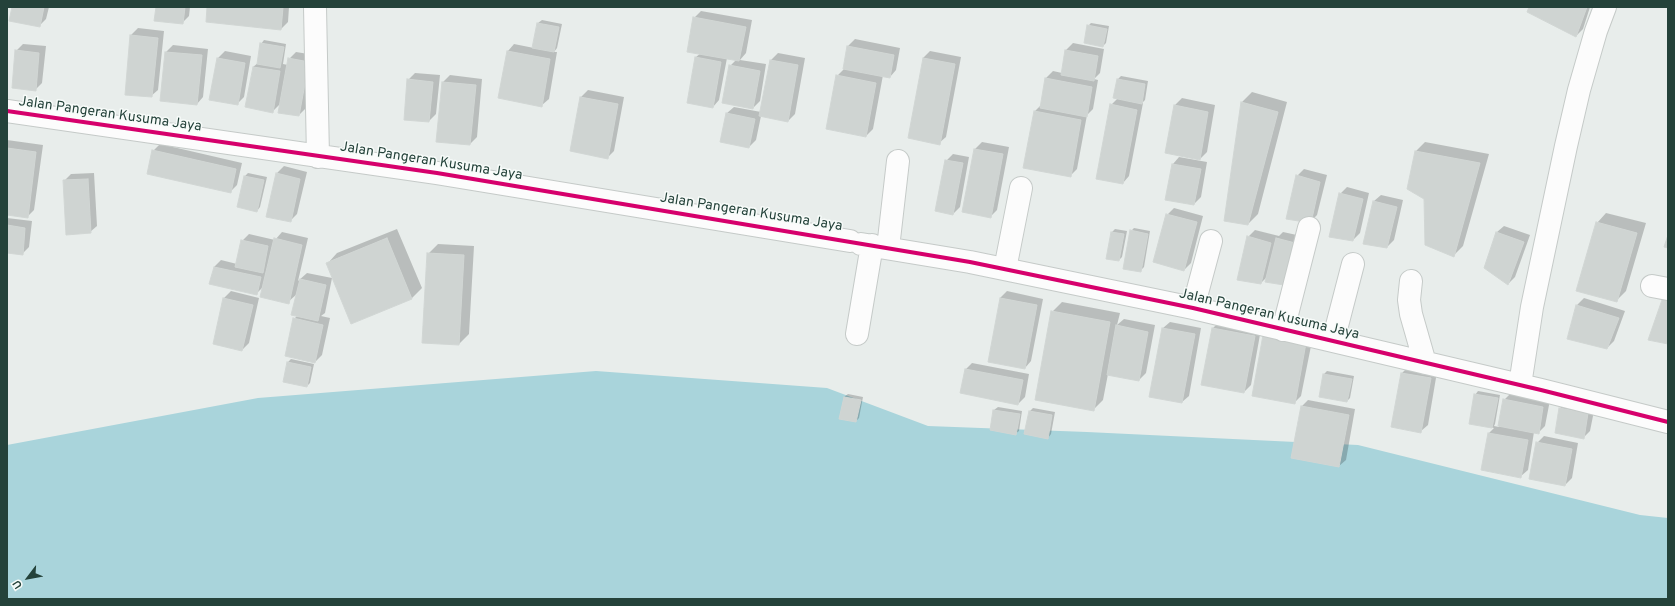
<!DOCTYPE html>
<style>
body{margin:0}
#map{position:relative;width:1675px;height:606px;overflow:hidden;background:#e8edeb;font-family:Overpass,sans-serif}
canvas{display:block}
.frame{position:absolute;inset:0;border:8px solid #24423a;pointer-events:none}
.north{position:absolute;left:8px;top:558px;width:40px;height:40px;-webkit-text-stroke:3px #f7fbf9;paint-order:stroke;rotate:238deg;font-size:11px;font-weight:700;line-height:16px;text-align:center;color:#24423a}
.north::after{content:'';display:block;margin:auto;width:14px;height:18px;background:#24423a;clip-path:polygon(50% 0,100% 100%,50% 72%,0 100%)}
</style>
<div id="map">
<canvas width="1675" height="606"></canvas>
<div class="frame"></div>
<div class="north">U</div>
</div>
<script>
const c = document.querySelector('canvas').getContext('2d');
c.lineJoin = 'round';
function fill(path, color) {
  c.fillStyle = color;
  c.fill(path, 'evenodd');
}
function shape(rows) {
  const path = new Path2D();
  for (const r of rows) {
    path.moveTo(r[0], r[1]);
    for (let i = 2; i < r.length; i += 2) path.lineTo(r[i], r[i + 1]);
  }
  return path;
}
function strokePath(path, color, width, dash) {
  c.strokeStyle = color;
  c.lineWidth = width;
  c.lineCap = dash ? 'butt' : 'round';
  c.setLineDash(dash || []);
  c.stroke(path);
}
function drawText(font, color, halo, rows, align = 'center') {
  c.font = font + ' Overpass,sans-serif';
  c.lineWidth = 3;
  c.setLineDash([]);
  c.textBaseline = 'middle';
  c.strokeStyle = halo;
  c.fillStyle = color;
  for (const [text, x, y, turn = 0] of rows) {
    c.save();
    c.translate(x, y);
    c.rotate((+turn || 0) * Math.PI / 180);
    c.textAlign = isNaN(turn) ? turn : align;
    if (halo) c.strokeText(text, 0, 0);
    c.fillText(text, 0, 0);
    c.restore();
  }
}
const water = shape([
 [596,371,827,388,928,426,1087,432,1358,445,1640,515,1668,518,1668,599,7,599,7,445,258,398]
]);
const shadow = shape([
 [13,7,49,7,46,19,39,26],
 [157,7,190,7,189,16,182,23],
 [208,7,289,7,288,22,281,29],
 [1530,7,1590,7,1583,29,1576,36],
 [701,11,752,20,746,53,740,60,766,64,760,101,753,108,730,66,736,60,727,58,719,100,713,107,696,57,701,53,694,18],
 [542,20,562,24,557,48,554,52,557,52,549,99,542,105,508,51,514,44,534,48,538,23],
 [1091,23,1109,26,1106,43,1103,46,1088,26],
 [138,28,164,31,158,90,151,96,131,35],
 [855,39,900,48,896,70,890,77,883,75,873,129,866,136,837,76,844,69,848,46],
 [264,40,286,44,283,64,288,65,289,59,296,52,315,55,306,108,299,115,281,103,272,112,253,67,258,63,261,44],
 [1073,43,1104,49,1100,73,1094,79,1098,80,1093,109,1087,115,1077,169,1070,176,1035,111,1041,105,1046,78,1053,71,1062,73,1066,50],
 [23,44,46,46,42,83,35,90,16,51],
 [173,45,208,49,203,97,197,104,166,52],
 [225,51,251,56,244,97,237,104,211,99,218,58],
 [930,51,961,57,946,137,939,143,923,58],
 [778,53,805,58,795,114,788,121,761,116,756,140,749,147,727,113,734,107,761,112,771,60],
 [415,73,440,75,436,114,429,121,408,80],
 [450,75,482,79,477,137,470,144,443,82],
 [1121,76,1148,81,1145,100,1142,103,1143,103,1129,176,1123,183,1111,105,1118,98,1115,97,1118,79],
 [588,90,624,97,614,151,607,158,571,151,581,97],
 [1252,92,1287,102,1258,214,1248,224,1225,220,1242,102],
 [1182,98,1215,105,1207,152,1200,159,1175,105],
 [7,140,43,145,34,210,27,217,7,214],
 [982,142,1009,147,997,210,991,216,963,211,975,149],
 [1425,142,1489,154,1463,246,1453,256,1425,198,1415,152],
 [160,144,242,163,237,185,230,192,153,151],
 [953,154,969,157,960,207,953,214,946,161],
 [1179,157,1207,162,1201,197,1194,204,1173,164],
 [284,166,307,172,297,214,290,221,277,173],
 [1304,169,1327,175,1317,215,1310,222,1297,176],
 [94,173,97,226,90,232,64,181,71,174],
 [248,173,267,177,260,207,257,211,245,176],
 [1347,187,1369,193,1360,233,1353,240,1340,194],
 [1381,195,1403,200,1394,240,1387,247,1374,201],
 [1174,208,1203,216,1191,263,1184,270,1167,215],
 [1606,213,1646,223,1626,291,1616,301,1597,223],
 [7,218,32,221,29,247,22,254,7,252],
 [1504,226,1530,235,1515,277,1508,284,1497,232],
 [1134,228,1150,231,1144,267,1140,271,1131,231],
 [397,229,422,288,412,298,352,322,328,263,337,253],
 [1115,229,1127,231,1122,257,1119,260,1107,258,1112,232],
 [1255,230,1279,236,1283,232,1306,237,1261,283,1248,237],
 [282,232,308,238,298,281,307,273,332,278,325,313,321,316,330,318,322,355,315,362,294,319,298,315,297,294,288,302,264,286,256,294,214,267,221,260,237,264,242,241,249,234,275,240],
 [438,244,474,246,469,334,459,344,428,254],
 [231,291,259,298,249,343,242,350,214,344,224,298],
 [1007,291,1043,299,1031,361,1025,368,1000,298],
 [1584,298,1625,311,1614,341,1607,348,1568,338,1577,305],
 [1062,302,1120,313,1117,325,1124,319,1155,325,1146,373,1139,380,1108,374,1103,400,1093,410,1052,312],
 [1220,321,1261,329,1251,385,1244,392,1213,328],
 [1170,322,1201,328,1189,396,1182,402,1163,328],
 [1313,336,1301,396,1294,403,1253,395],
 [291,359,314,364,310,383,307,386,288,362],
 [972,363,1029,374,1025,397,1018,404,965,370],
 [1409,366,1437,372,1428,425,1421,431,1402,373],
 [1327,371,1354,376,1350,398,1347,401,1324,374],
 [1478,391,1500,395,1495,424,1494,426,1499,427,1504,400,1511,393,1550,400,1545,426,1538,433,1534,432,1528,470,1521,476,1482,469,1489,433,1494,428,1470,423,1475,395],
 [848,394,863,397,859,418,856,421,844,397],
 [1308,400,1355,409,1346,460,1339,466,1302,406],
 [1567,402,1595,406,1590,431,1583,438,1560,408],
 [998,407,1022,411,1019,431,1015,434,991,429,994,410],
 [1033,408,1055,412,1051,434,1048,438,1026,433,1030,411],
 [1544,436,1578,443,1572,478,1565,485,1537,443]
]);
const building = shape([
 [12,7,44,7,40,27,9,21,12,7],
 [156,7,185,7,183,24,154,21,156,7],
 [207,7,283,7,281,30,206,22,207,7],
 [1529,7,1587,7,1576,37,1527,12,1529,7],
 [693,17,746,27,739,61,687,52,693,17],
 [537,23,559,27,554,52,532,48,537,23],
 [1087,25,1107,29,1103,47,1084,43,1087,25],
 [130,35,158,38,152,97,125,95,130,35],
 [260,43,284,47,280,68,257,64,260,43],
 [847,46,894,55,890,78,843,69,847,46],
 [15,50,39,53,36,91,12,88,15,50],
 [1065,50,1098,56,1094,81,1061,75,1065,50],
 [507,51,550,59,542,107,498,98,507,51],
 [165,52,202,55,197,105,160,101,165,52],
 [695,57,721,62,713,108,687,103,695,57],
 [217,58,245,63,238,105,209,100,217,58],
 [288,58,309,62,299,116,278,113,288,58],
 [923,58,955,64,940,145,908,138,923,58],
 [770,60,798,65,788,122,759,116,770,60],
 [729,65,760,71,753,109,722,103,729,65],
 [253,67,280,71,273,113,245,107,253,67],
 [836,75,876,83,866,137,826,129,836,75],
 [1045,78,1092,87,1087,117,1040,108,1045,78],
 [407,79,433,82,429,122,404,120,407,79],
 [1117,79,1145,84,1142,104,1113,98,1117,79],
 [442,82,476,85,470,145,436,142,442,82],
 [580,97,618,104,608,159,570,151,580,97],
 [1241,102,1278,112,1248,225,1224,221,1241,102],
 [1110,104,1137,110,1123,184,1096,179,1110,104],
 [1174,105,1208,112,1200,160,1165,153,1174,105],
 [1034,111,1081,120,1071,177,1023,168,1034,111],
 [726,113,755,119,749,148,720,142,726,113],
 [7,148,36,152,28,218,7,215,7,148],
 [974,149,1003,154,991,218,962,212,974,149],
 [152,150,236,169,231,193,147,174,152,150],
 [1415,151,1480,163,1454,257,1425,245,1424,199,1407,189,1415,151],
 [945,160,963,163,953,215,935,211,945,160],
 [1172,164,1201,169,1194,205,1165,200,1172,164],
 [276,173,300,179,291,222,266,217,276,173],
 [1296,175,1320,182,1311,223,1286,219,1296,175],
 [244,176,264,180,257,212,237,207,244,176],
 [88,179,91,233,66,235,63,180,88,179],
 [1339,193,1363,199,1353,241,1329,237,1339,193],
 [1373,201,1397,207,1387,248,1363,244,1373,201],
 [1166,214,1197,222,1184,271,1153,262,1166,214],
 [1596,222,1637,233,1617,302,1576,291,1596,222],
 [7,225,25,228,23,255,7,253,7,225],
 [1130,230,1148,234,1141,272,1123,269,1130,230],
 [1111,232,1124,234,1119,261,1106,259,1111,232],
 [1496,232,1524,242,1508,285,1484,268,1496,232],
 [1668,235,1668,248,1664,247,1668,235],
 [1247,236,1271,243,1261,284,1237,280,1247,236],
 [274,238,302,245,289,304,260,297,274,238],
 [387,238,412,299,351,324,326,263,387,238],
 [1276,238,1299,244,1290,286,1265,282,1276,238],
 [241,240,268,246,263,273,235,267,241,240],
 [427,253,464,255,459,345,422,343,427,253],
 [214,267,261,277,257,295,209,284,214,267],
 [300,279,326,285,318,321,291,315,300,279],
 [1663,297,1668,299,1668,344,1648,340,1663,297],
 [223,298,253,305,242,351,213,344,223,298],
 [1000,298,1037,305,1025,369,988,362,1000,298],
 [1576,305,1619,318,1607,349,1567,339,1576,305],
 [1051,311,1110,322,1094,411,1035,400,1051,311],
 [293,318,323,325,315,363,285,356,293,318],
 [1116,325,1148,332,1139,381,1107,375,1116,325],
 [1162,328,1195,334,1182,403,1149,397,1162,328],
 [1212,328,1255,336,1244,393,1201,385,1212,328],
 [1263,335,1306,343,1295,404,1252,396,1263,335],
 [287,362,311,367,307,387,283,382,287,362],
 [965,369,1023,380,1018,405,960,393,965,369],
 [1401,373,1431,378,1421,433,1391,427,1401,373],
 [1323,374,1352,379,1347,402,1319,397,1323,374],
 [1474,394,1498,398,1492,428,1469,424,1474,394],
 [844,397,861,400,856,422,839,419,844,397],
 [1503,399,1543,407,1539,434,1498,426,1503,399],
 [1301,406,1349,415,1339,467,1291,458,1301,406],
 [1559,408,1588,413,1584,439,1555,433,1559,408],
 [993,410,1020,414,1016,435,990,430,993,410],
 [1029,411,1052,415,1048,439,1024,434,1029,411],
 [1488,433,1528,440,1521,478,1481,470,1488,433],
 [1536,442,1572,449,1565,486,1529,479,1536,442]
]);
const minor = shape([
 [315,7,318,157],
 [7,111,437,173,850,241],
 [861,244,970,262,1193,308,1541,390,1668,422],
 [888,248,898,161],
 [1005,269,1021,188],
 [1411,281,1409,300,1411,314,1425,363],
 [1652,286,1668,289],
 [1193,308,1211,241],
 [1283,330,1309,228],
 [857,334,872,245],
 [1333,341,1353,264],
 [1520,385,1532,307,1566,146,1579,90,1596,31,1605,7]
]);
const cycleway = shape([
 [7,111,437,173,970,262,1193,308,1541,390,1668,422]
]);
const streetNames = [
 ["Jalan Pangeran Kusuma Jaya",110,115,8],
 ["Jalan Pangeran Kusuma Jaya",431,162,9],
 ["Jalan Pangeran Kusuma Jaya",751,213,9],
 ["Jalan Pangeran Kusuma Jaya",1269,315,13]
];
fill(water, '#a9d4db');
fill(shadow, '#0003');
fill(building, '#cfd4d2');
strokePath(building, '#d1d6d4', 1);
strokePath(minor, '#c5cac8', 24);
strokePath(minor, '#fcfcfc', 22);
strokePath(cycleway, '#d6006c', 4);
drawText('14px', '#24423a', '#f7fbf9', streetNames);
</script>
